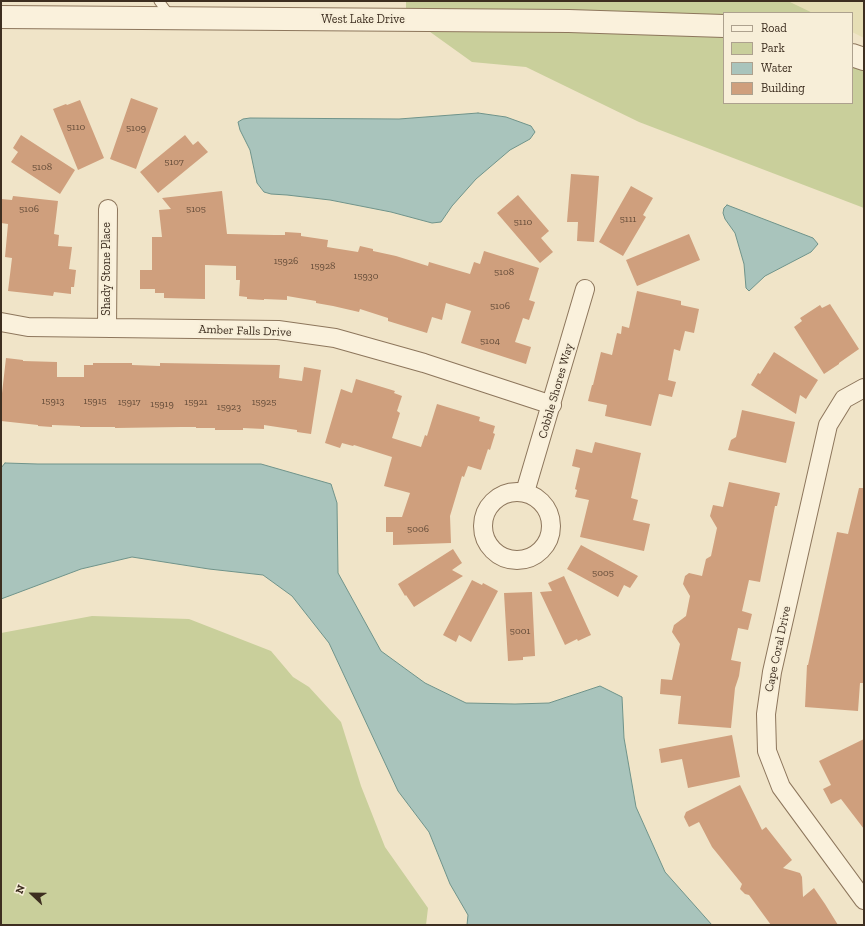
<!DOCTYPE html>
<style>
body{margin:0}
#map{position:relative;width:865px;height:926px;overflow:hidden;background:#f0e4c8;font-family:"Zilla Slab",serif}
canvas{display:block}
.frame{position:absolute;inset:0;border:2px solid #3d2e20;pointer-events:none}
.legend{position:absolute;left:723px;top:12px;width:130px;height:92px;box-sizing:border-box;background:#f7eed8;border:1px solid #ada18e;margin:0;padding:5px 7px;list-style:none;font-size:12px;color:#3d2e20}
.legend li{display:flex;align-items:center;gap:8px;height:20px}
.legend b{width:20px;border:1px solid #ada18e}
.north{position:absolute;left:12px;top:874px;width:40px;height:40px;-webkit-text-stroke:3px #f7eed8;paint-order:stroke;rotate:292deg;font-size:11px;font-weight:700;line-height:16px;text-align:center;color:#3d2e20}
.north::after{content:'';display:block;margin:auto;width:14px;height:18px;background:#3d2e20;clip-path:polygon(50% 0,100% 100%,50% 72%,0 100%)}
</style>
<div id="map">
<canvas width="865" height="926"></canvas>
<div class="frame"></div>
<ul class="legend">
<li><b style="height:5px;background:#faf1dc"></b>Road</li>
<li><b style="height:11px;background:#c9cf9b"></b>Park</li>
<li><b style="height:11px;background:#a9c4bc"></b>Water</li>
<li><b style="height:11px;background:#cf9f7d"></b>Building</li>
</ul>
<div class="north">N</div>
</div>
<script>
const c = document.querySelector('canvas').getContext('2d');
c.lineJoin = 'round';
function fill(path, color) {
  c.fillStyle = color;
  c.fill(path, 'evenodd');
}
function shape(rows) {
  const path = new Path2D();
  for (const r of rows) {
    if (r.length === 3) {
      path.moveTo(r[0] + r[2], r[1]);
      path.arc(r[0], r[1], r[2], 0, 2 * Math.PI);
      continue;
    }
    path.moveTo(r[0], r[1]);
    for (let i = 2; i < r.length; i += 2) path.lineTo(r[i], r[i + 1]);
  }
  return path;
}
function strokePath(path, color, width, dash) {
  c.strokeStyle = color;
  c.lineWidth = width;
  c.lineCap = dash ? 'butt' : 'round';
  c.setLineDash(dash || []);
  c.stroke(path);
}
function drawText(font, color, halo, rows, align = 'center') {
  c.font = font + ' "Zilla Slab",serif';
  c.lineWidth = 4;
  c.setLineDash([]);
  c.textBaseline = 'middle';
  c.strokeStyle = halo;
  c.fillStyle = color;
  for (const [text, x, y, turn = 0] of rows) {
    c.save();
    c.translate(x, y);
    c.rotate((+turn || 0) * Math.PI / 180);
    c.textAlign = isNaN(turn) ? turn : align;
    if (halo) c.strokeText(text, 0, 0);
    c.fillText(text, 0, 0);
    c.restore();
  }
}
const farmland = shape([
 [788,1,864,1,864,38,852,32,852,13,813,13]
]);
const green = shape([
 [406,1,788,1,813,13,724,13,724,17,406,11],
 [426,29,724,35,724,103,852,103,852,64,864,68,864,208,639,122,526,67,472,62],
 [92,616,189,619,271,651,293,677,309,687,341,722,361,786,385,847,428,908,426,925,1,925,1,633]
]);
const water = shape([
 [478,113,506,117,531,126,535,132,530,139,510,150,476,179,452,206,441,222,432,223,391,212,330,200,287,195,271,194,264,192,257,183,250,150,240,130,238,122,243,119,250,118,399,119,478,113],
 [727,205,813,238,818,244,811,252,765,276,749,291,746,288,744,264,735,233,725,219,723,213,724,208,727,205],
 [5,463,38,464,261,464,331,484,337,503,338,573,381,651,425,683,466,703,515,704,549,703,600,686,622,697,624,738,636,807,665,872,712,925,467,925,468,915,450,884,429,832,398,791,329,643,292,596,263,575,209,569,132,557,81,569,1,599,1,468,5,463]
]);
const building = shape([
 [131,98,158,108,136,169,110,159],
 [80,100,104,158,78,170,53,109,66,104,67,105],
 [21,135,75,170,60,194,11,162,18,152,13,148],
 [185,135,193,145,198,141,208,152,158,193,140,172],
 [571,174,599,176,594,242,577,241,578,222,567,222],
 [631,186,653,198,643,215,646,217,623,256,599,242],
 [222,191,227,234,274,235,285,235,285,232,301,233,301,236,328,240,327,247,358,252,360,246,373,249,373,251,396,256,428,266,429,262,470,274,474,262,480,264,484,251,539,268,529,300,535,302,529,320,523,318,515,342,531,347,526,364,461,343,471,311,446,303,442,320,432,317,427,333,388,321,388,318,360,309,359,312,333,306,316,303,316,301,287,296,287,300,264,299,264,300,247,299,247,297,239,296,240,280,236,280,236,266,205,265,205,299,164,298,164,293,155,293,155,289,140,289,140,270,152,270,152,237,162,237,159,210,171,209,162,198],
 [518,195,549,231,541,238,553,252,540,263,497,213],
 [13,196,58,201,54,234,59,235,58,246,72,247,69,269,76,270,74,287,71,287,71,294,54,292,53,296,8,291,12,258,5,257,8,224,1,223,1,199,12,200],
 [689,234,700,260,637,286,626,260],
 [637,291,681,301,681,305,699,309,694,333,685,331,680,351,674,349,668,380,676,382,672,397,659,394,651,426,605,416,607,405,588,401,592,385,593,385,601,352,612,355,617,333,621,334,622,326,629,328],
 [830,304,859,349,839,363,839,364,824,374,794,327,802,321,800,318,820,305,822,308],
 [774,352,818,380,806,399,800,395,796,414,751,385,758,373,760,374],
 [6,358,23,360,23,361,57,362,57,377,84,377,84,365,93,365,93,363,132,363,132,365,160,366,160,363,280,365,279,378,302,381,304,367,321,370,311,434,297,432,297,430,264,425,264,429,243,428,243,430,215,430,215,428,196,428,196,427,181,427,115,428,115,427,80,427,80,426,52,425,52,427,38,426,38,425,1,421,1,402],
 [356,379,395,391,394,393,402,396,397,411,400,413,392,438,421,447,425,435,427,436,437,404,480,417,479,421,495,426,493,433,495,434,490,450,488,449,481,470,468,466,464,477,462,476,450,516,451,543,393,545,393,532,386,532,386,517,402,517,410,493,384,486,392,457,354,445,353,446,342,443,340,448,325,443,341,389,352,393],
 [742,410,795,422,786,463,728,450,731,440,736,437],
 [595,442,641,453,631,498,638,500,633,520,650,524,644,551,580,537,589,500,575,497,577,490,575,489,580,468,572,466,576,449,592,453],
 [729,482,780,493,777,506,775,506,760,582,749,580,742,611,752,614,748,630,738,628,731,660,741,662,739,676,735,688,731,728,678,724,681,696,660,694,661,679,672,680,680,644,672,632,674,625,686,616,690,596,683,584,685,576,689,573,702,576,706,559,711,556,717,528,710,516,713,505,723,507],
 [859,488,864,488,864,683,860,683,858,711,805,707,807,665,808,665,837,532,848,534],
 [581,545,638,576,630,588,624,585,618,597,567,569],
 [453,549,462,563,452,570,463,576,414,607,406,595,405,596,398,584],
 [564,576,591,635,578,641,577,639,565,645,540,592,552,591,548,583],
 [472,580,482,585,483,583,498,591,471,642,459,635,456,642,443,635],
 [532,592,535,656,523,657,523,660,508,661,504,593],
 [732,735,740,777,688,788,682,759,661,763,659,749],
 [864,739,864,829,841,799,831,804,823,789,831,785,819,761],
 [740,785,762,830,766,827,792,860,783,868,800,873,802,877,803,897,814,888,825,904,838,925,771,925,749,895,745,894,740,889,742,884,712,847,699,822,689,827,684,817,686,812]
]);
const service = shape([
 [159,1,171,17]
]);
const minor = shape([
 [1,322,28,327,278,330,335,338,424,363,552,405],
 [107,328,108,209],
 [864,388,844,399,828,425,772,672,766,714,767,751,781,787,864,900],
 [517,526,34],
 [525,492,585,289]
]);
const tertiary = shape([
 [1,17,569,21,724,26],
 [852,55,864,59]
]);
const numberNames = [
 ["5110",76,127],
 ["5109",136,128],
 ["5107",174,162],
 ["5108",42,167],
 ["5106",29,209],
 ["5105",196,209],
 ["5111",628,219],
 ["5110",523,222],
 ["15926",286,261],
 ["15928",323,266],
 ["5108",504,272],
 ["15930",366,276],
 ["5106",500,306],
 ["5104",490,341],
 ["15913",53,401],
 ["15915",95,401],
 ["15917",129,402],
 ["15921",196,402],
 ["15925",264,402],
 ["15919",162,404],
 ["15923",229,407],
 ["5006",418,529],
 ["5005",603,573],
 ["5001",520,631]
];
const streetNames = [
 ["West Lake Drive",363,20],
 ["Shady Stone Place",107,269,-90],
 ["Amber Falls Drive",245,331,2],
 ["Cobble Shores Way",556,391,-74],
 ["Cape Coral Drive",778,649,-78]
];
fill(farmland, '#e6deb5');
fill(green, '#c9cf9b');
fill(water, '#a9c4bc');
strokePath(water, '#6f938a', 1);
fill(building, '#cf9f7d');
strokePath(service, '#8d765c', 11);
strokePath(minor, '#8d765c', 20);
strokePath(tertiary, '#8d765c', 24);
strokePath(service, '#faf1dc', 9);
strokePath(minor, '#faf1dc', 18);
strokePath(tertiary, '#faf1dc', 22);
drawText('10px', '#624a37', null, numberNames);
drawText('12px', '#3d2e20', '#f7eed8', streetNames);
</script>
